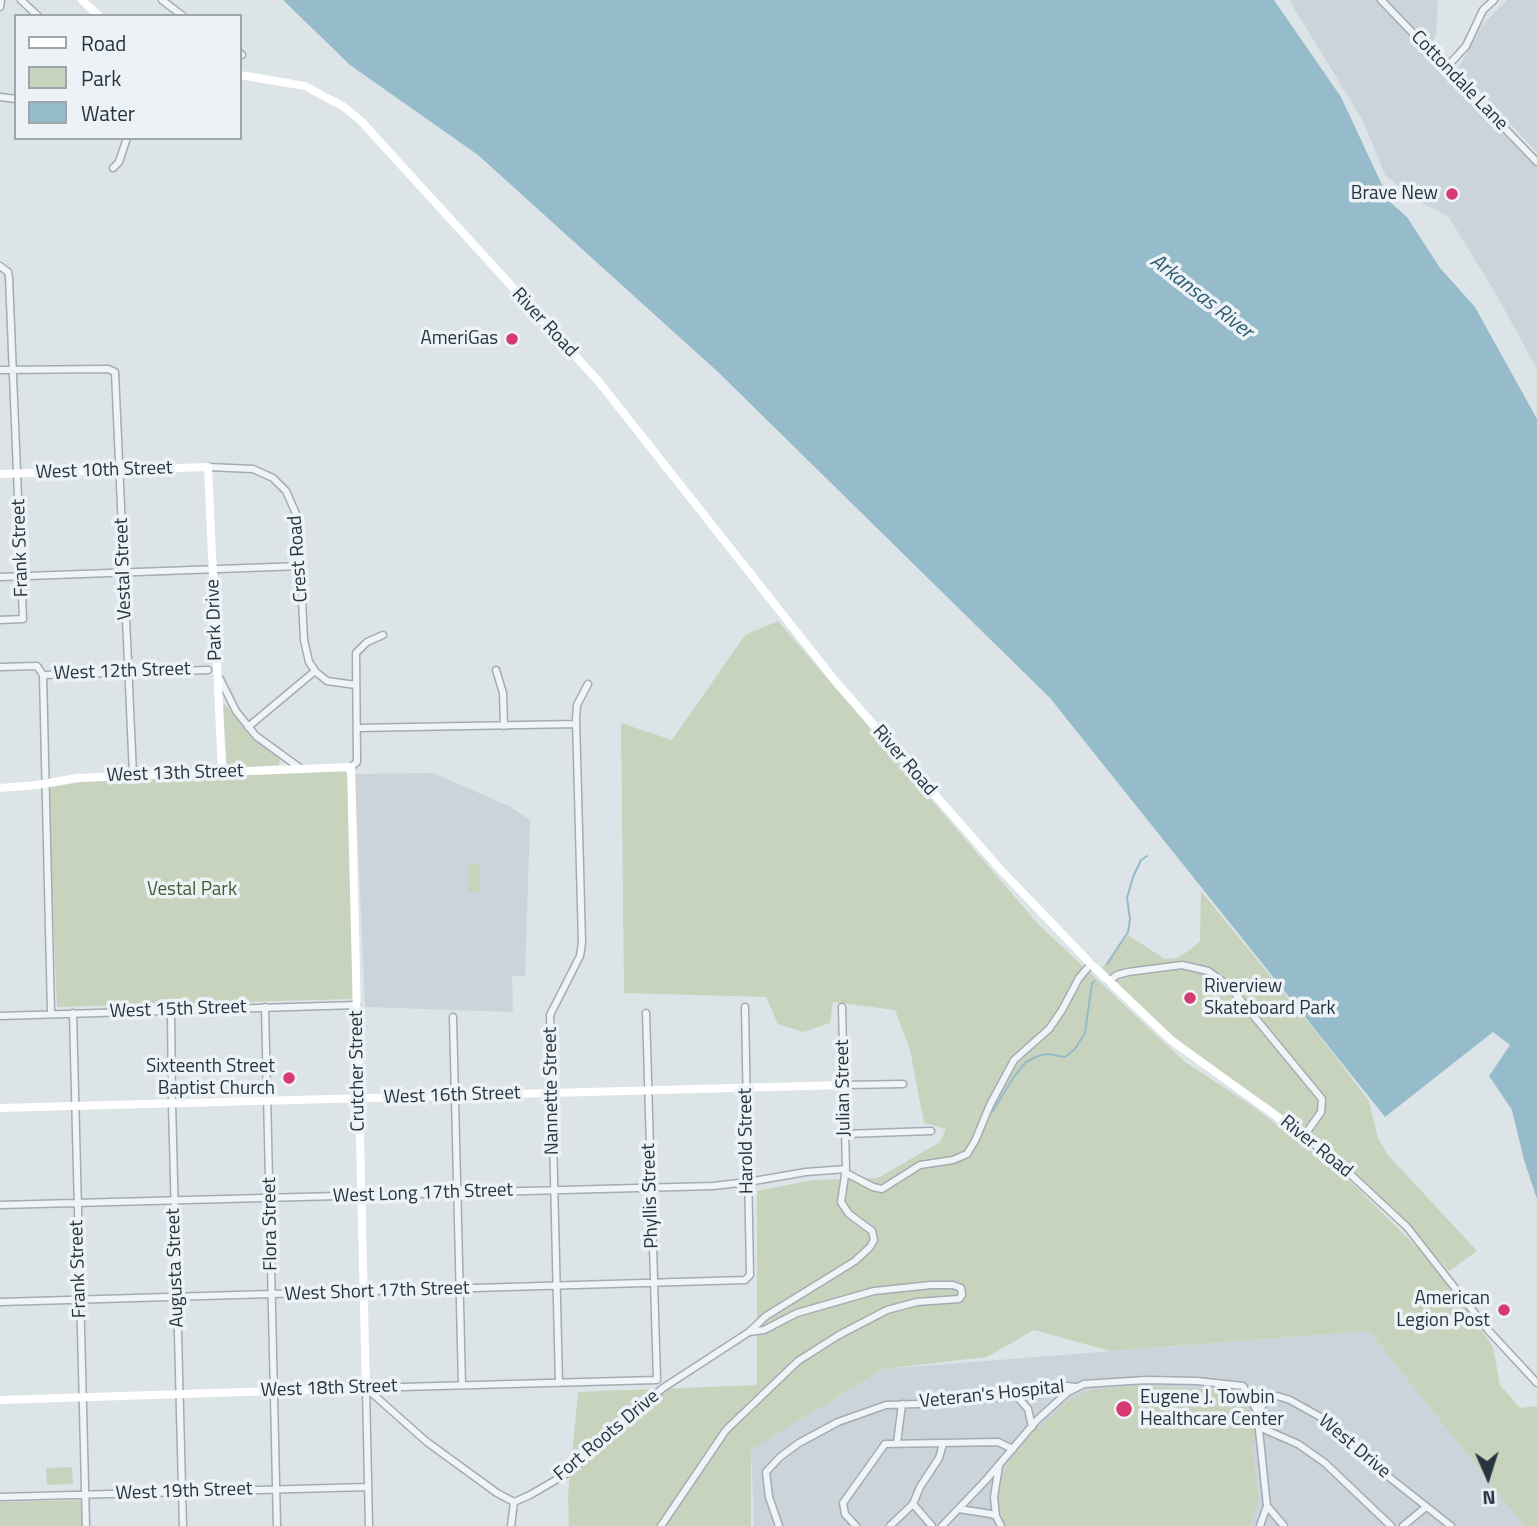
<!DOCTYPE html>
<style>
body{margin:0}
#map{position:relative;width:1537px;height:1526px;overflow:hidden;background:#dde4e8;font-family:"Titillium Web",sans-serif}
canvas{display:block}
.legend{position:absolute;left:14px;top:14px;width:228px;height:126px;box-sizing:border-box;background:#edf2f6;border:2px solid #9da6ad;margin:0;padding:9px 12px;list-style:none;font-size:21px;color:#263540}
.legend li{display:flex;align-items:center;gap:14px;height:35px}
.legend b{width:35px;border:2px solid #9da6ad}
.north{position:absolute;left:1453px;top:1442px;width:70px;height:70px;-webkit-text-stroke:5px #edf2f6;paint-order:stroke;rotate:177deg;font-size:19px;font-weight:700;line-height:28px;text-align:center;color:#263540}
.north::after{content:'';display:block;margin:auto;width:24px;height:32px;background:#263540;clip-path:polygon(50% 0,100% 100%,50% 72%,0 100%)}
</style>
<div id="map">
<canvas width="1537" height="1526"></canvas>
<ul class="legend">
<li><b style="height:9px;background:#fff"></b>Road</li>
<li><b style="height:19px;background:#c8d3be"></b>Park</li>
<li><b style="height:19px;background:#96bbcb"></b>Water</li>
</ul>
<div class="north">N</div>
</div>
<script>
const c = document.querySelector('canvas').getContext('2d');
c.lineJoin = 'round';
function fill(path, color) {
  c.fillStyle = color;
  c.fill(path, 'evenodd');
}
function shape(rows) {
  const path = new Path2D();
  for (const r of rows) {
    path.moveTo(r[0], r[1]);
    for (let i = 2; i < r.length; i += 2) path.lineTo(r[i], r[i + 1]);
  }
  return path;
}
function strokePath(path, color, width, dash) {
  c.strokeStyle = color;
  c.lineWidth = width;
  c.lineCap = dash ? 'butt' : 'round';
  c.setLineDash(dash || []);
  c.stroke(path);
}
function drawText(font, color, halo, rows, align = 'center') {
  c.font = font + ' "Titillium Web",sans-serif';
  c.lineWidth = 7;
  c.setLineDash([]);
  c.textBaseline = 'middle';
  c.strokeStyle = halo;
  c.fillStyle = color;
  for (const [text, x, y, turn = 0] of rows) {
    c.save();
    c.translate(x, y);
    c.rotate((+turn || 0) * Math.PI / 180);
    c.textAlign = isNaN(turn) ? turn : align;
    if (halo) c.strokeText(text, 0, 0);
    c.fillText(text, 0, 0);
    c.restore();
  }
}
const built = shape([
 [1289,0,1378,0,1530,161,1537,158,1537,369,1496,294,1448,216,1416,200,1385,175,1363,121],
 [1384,0,1438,0,1436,36,1429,46],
 [1507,0,1537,0,1537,152,1458,69,1482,25],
 [433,773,509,806,530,820,525,976,512,976,513,1012,365,1007,355,774],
 [1369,1331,1524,1526,754,1526,751,1450,883,1369]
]);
const green = shape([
 [778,621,1038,924,1185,1062,1251,1105,1351,1182,1438,1268,1493,1347,1500,1385,1520,1408,1537,1406,1537,1526,1524,1526,1369,1331,1110,1351,1034,1330,987,1357,883,1369,751,1450,751,1526,569,1526,568,1496,578,1392,757,1385,757,1191,813,1180,878,1178,940,1142,946,1129,924,1123,910,1050,895,1010,833,1002,830,1023,803,1032,778,1024,766,997,624,993,621,723,672,740,745,635],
 [225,704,252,738,280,759,279,765,230,768,227,765,223,706],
 [345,771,348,776,353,999,57,1007,48,788,81,782],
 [468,864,479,864,480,892,468,892],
 [1201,891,1321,1038,1369,1101,1378,1138,1388,1155,1477,1251,1449,1271,1396,1212,1346,1167,1272,1107,1182,1045,1102,968,1128,935,1165,959,1178,958,1192,948,1200,941],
 [1138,1386,1223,1390,1239,1394,1245,1399,1252,1414,1253,1428,1257,1428,1258,1442,1252,1443,1258,1499,1250,1526,1005,1526,997,1503,1000,1481,1007,1464,1037,1426,1040,1428,1068,1401,1085,1392,1097,1389],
 [72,1467,73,1484,47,1485,46,1468],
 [79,1500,82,1503,83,1526,0,1526,0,1502]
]);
const water = shape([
 [283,0,1274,0,1341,97,1390,202,1407,217,1440,268,1475,307,1537,419,1537,1199,1524,1160,1512,1110,1489,1076,1510,1045,1493,1032,1385,1117,1050,698,718,372,478,155,350,65]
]);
const stream = shape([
 [1107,964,1128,932,1130,919,1127,898,1133,877,1141,860,1147,856],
 [993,1111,1013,1078,1026,1062,1038,1056,1047,1054,1065,1057,1075,1049,1085,1033,1092,983,1095,981]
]);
const street = shape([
 [21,0,38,16],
 [162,0,183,16],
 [1381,0,1537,162],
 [0,7,1,0],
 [240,53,242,55],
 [1446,68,1466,46,1483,10,1494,0],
 [0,97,16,99],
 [113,168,119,162,127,138],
 [0,266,8,272,9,278,23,619,0,620],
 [0,370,108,369,115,372,133,775],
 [208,467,253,469,273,478,286,491,298,518,304,640,309,662,316,672,327,681,356,685],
 [0,577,301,566],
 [0,667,37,666,43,675],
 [496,670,503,693,504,726],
 [43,675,51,1013],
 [43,675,208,670],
 [220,679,236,711,256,736,300,768],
 [248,727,315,671],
 [357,728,576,724],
 [351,767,357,762,356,653,367,642,383,635],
 [1109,981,1117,975,1128,972,1182,965,1208,971,1229,986,1322,1099,1321,1112,1304,1136,1349,1173,1407,1227,1488,1330,1537,1383],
 [265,1007,277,1526],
 [171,1010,172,1103,183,1526],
 [73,1013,86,1526],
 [0,1016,357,1005],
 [453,1017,462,1385],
 [844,1085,903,1084],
 [845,1134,931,1131],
 [846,1173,873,1187,882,1189,920,1165,953,1160,967,1154,975,1141,990,1105,1014,1060,1049,1029,1062,1010,1079,978,1091,964],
 [0,1205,713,1186,748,1182,806,1172,846,1169],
 [0,1302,745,1280,750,1275,745,1007],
 [749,1332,766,1316,855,1261,870,1247,874,1240,872,1231,849,1214,841,1202,846,1169,842,1007],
 [559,1383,550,1015,580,956,582,943,576,719,577,705,588,684],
 [366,1388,427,1442,497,1493,514,1502,530,1495,571,1471,629,1416,663,1388,749,1332,764,1330,797,1313,874,1291,931,1285,953,1285,961,1288,962,1295,959,1299,917,1302,887,1310,839,1335,798,1361,726,1430,661,1526],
 [366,1388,657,1380,646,1013],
 [366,1388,369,1526],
 [1016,1395,1028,1409,1032,1427],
 [1257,1411,1270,1398,1277,1396,1290,1400,1324,1419,1347,1437,1389,1477,1451,1526],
 [1259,1427,1298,1444,1325,1463,1391,1526],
 [897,1443,902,1404],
 [0,1497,368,1487],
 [913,1504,932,1526],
 [959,1509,991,1514,996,1516,1001,1526],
 [996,1516,994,1497,999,1466],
 [511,1526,514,1502],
 [779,1526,769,1497,766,1472,780,1457,799,1443,838,1422,886,1405,947,1403,1001,1397,1067,1386,1076,1387],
 [856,1526,845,1514,843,1503,885,1444,998,1442,1013,1449],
 [890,1526,913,1504,920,1487,939,1458,943,1444],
 [942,1526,986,1480,1037,1420,1068,1392,1084,1384,1146,1380,1197,1381,1243,1386,1257,1411,1267,1506,1284,1526],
 [1260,1526,1267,1506],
 [1403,1526,1426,1507]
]);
const secondary = shape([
 [82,0,99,16],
 [240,75,305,86,344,107,361,121,599,382,836,682,1000,869,1091,964,1171,1040,1304,1136],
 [0,474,208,467,222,772],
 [0,788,37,785,77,778,351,767,366,1388,0,1400],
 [0,1108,844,1085]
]);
const markers = [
 [1452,194,7,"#d73972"],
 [512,339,7,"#d73972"],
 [1190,998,7,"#d73972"],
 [289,1078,7,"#d73972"],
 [1504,1310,7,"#d73972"],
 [1124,1409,9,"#d73972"]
];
const streetNames = [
 ["Cottondale Lane",1459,81,46],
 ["River Road",544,323,47],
 ["West 10th Street",104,471,-2],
 ["Frank Street",21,548,-92],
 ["Crest Road",299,559,-94],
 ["Vestal Street",124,569,-92],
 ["Park Drive",215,620,-92],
 ["West 12th Street",122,672,-2],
 ["River Road",904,761,49],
 ["West 13th Street",175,774,-2],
 ["West 15th Street",178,1010,-2],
 ["Crutcher Street",358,1071,-91],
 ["Julian Street",844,1088,-91],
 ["Nannette Street",552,1091,-91],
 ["West 16th Street",452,1096,-2],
 ["Harold Street",747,1141,-91],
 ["River Road",1316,1147,39],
 ["West Long 17th Street",423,1194,-2],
 ["Phyllis Street",651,1196,-92],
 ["Flora Street",271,1224,-91],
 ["Augusta Street",176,1268,-92],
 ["Frank Street",79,1269,-92],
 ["West Short 17th Street",377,1292,-2],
 ["West 18th Street",329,1389,-2],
 ["Veteran's Hospital",992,1395,-6],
 ["Fort Roots Drive",607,1436,-40],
 ["West Drive",1354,1447,40],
 ["West 19th Street",184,1492,-2]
];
const poiNames = [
 ["Brave New",1438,194],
 ["AmeriGas",498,339],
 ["Riverview",1204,987,"left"],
 ["Skateboard Park",1204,1009,"left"],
 ["Sixteenth Street",275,1067],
 ["Baptist Church",275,1089],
 ["American",1490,1299],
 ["Legion Post",1490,1321],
 ["Eugene J. Towbin",1140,1398,"left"],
 ["Healthcare Center",1140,1420,"left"]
];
const parkNames = [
 ["Vestal Park",192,890]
];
const waterNames = [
 ["Arkansas River",1201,297,38]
];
fill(built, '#cbd4da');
fill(green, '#c8d3be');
fill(water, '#96bbcb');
strokePath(stream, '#96bbcb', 2);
strokePath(street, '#a2acb2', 9);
strokePath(street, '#f0f4f6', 6);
strokePath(secondary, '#fff', 8);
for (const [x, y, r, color] of markers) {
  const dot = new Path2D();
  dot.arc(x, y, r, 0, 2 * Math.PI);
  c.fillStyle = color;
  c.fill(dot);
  strokePath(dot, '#edf2f6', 2.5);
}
drawText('19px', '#263540', '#edf2f6', streetNames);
drawText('19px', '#263540', '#edf2f6', poiNames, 'right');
drawText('19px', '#435d32', '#edf2f6', parkNames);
drawText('italic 21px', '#2d5d76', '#edf2f6', waterNames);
</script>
